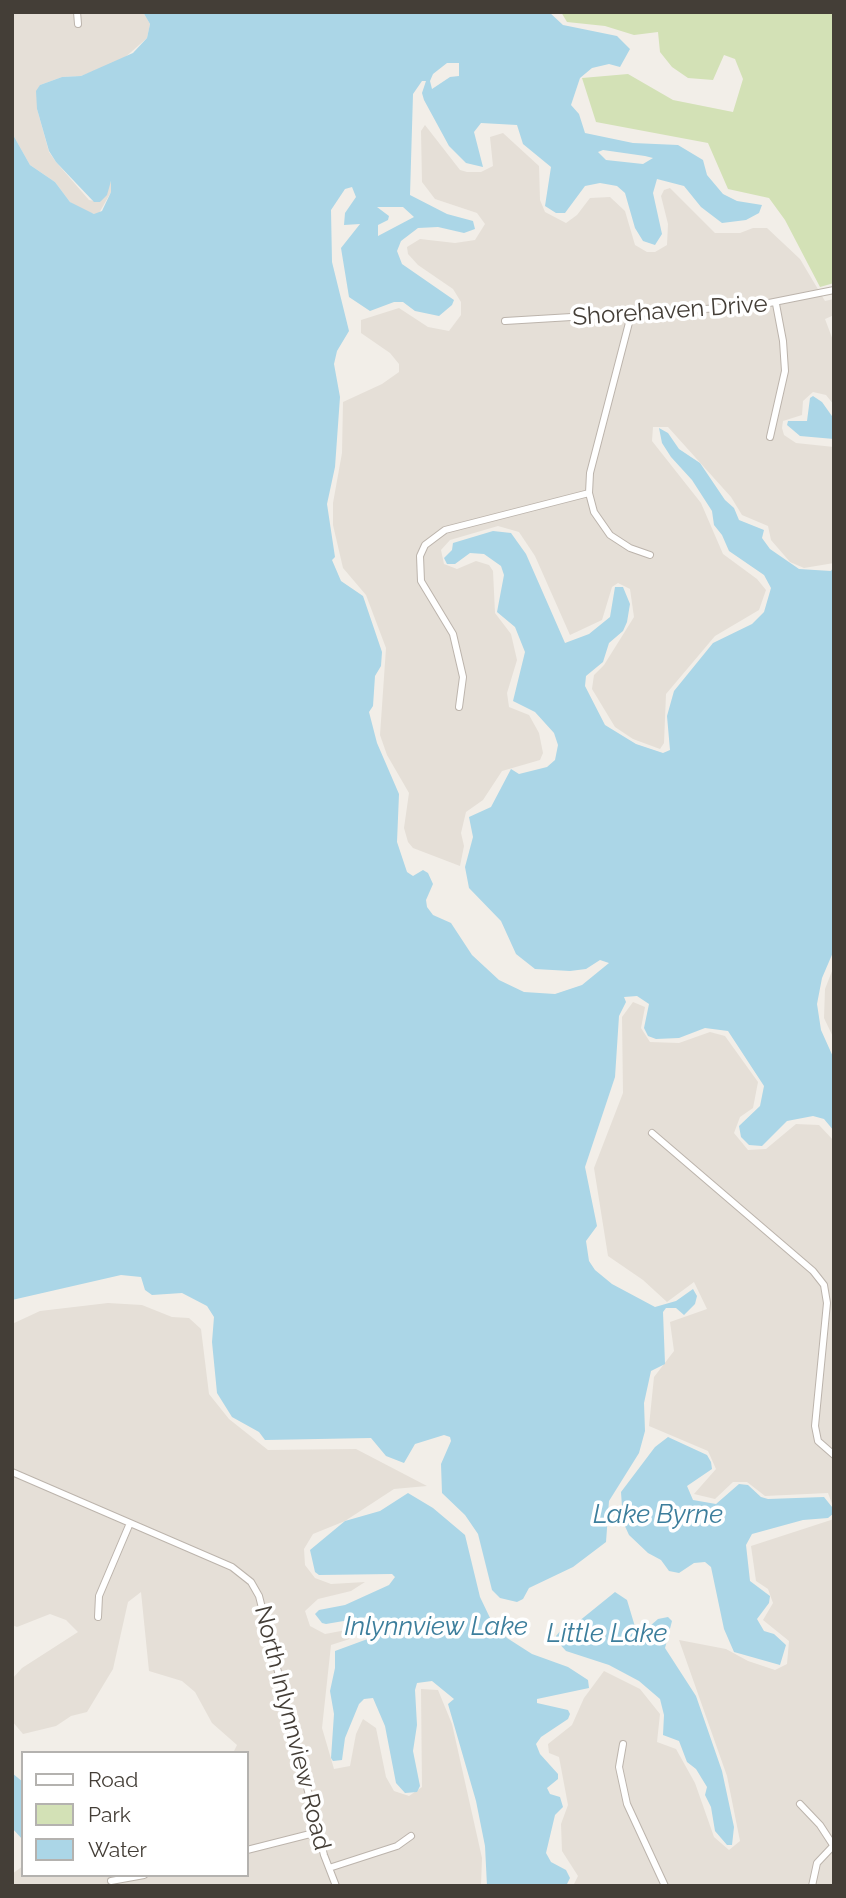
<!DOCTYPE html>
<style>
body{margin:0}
#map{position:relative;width:846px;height:1898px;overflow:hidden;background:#f2eee8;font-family:Raleway,sans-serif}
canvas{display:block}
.frame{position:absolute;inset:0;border:14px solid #443e37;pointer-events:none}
.legend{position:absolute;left:21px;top:1751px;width:228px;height:126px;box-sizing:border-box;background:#fff;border:2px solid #b4b2af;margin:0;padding:9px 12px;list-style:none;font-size:21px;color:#443e37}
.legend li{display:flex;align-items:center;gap:14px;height:35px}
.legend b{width:35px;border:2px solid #b4b2af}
</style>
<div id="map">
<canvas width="846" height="1898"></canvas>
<div class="frame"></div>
<ul class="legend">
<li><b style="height:9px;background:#fff"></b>Road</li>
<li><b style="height:19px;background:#d3e1b6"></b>Park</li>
<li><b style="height:19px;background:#abd6e7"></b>Water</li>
</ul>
</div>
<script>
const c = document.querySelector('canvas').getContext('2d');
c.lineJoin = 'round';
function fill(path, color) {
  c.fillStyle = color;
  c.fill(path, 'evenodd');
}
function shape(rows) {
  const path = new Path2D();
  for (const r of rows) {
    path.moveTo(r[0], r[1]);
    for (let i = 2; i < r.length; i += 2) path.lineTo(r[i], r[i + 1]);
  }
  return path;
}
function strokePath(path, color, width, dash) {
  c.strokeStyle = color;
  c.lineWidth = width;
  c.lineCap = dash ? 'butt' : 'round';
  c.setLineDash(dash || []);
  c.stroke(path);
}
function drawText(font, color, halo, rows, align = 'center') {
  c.font = font + ' Raleway,sans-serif';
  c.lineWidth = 7;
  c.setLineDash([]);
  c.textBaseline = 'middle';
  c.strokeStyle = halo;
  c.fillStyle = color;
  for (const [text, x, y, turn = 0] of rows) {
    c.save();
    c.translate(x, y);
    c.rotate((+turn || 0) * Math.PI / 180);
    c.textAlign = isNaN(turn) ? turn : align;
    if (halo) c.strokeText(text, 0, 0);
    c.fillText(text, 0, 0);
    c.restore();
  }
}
const residential = shape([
 [12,12,143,12,150,24,147,38,122,60,81,76,62,77,40,85,37,109,49,152,56,162,89,200,100,202,111,181,111,192,98,215,80,210,70,202,55,182,30,165,12,133],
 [425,125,460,170,467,172,481,172,493,166,490,137,503,133,539,166,540,200,545,212,566,223,577,215,590,198,610,197,625,211,635,245,647,252,655,252,667,245,668,224,661,196,664,190,670,188,715,233,740,233,753,228,767,228,800,259,825,301,834,299,834,315,825,319,834,343,834,405,826,395,813,392,803,401,802,415,783,421,782,428,784,435,796,443,834,447,834,563,804,568,790,562,771,540,768,526,742,515,731,497,668,427,653,427,652,441,701,503,723,554,757,579,766,590,759,610,715,636,666,694,664,743,660,749,633,739,615,727,592,689,594,675,604,665,634,617,630,589,618,583,612,587,602,620,570,635,535,556,519,532,498,526,450,540,441,550,444,564,457,569,476,561,489,565,493,571,495,613,511,634,517,660,507,693,509,707,529,715,539,733,543,753,540,760,502,771,483,800,466,812,461,833,464,846,460,866,413,848,408,842,404,828,409,793,387,755,380,735,386,648,366,595,343,568,333,525,333,503,342,453,343,402,382,384,399,372,399,364,390,353,361,333,361,320,399,308,428,327,449,331,461,315,461,302,453,289,418,265,408,254,407,247,420,239,455,243,475,240,485,224,477,213,435,199,422,182,421,131],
 [834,966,834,1039,824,1018,825,989],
 [633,1002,645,1007,641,1028,650,1042,679,1043,710,1032,725,1036,758,1082,753,1108,740,1117,734,1133,748,1150,766,1149,796,1124,819,1125,834,1141,834,1509,828,1493,765,1496,747,1482,733,1482,715,1499,694,1494,716,1469,708,1451,649,1426,654,1377,674,1351,670,1322,707,1309,694,1282,667,1302,643,1280,608,1256,594,1168,623,1093,622,1017],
 [108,1303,142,1305,172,1317,189,1318,201,1329,209,1394,229,1419,268,1450,356,1449,427,1486,394,1489,345,1521,313,1534,304,1549,305,1565,315,1578,331,1584,365,1582,351,1591,318,1599,305,1611,310,1626,325,1634,357,1628,365,1634,331,1645,322,1728,334,1769,350,1766,356,1734,363,1719,376,1728,386,1777,394,1791,409,1796,422,1787,421,1689,438,1690,452,1724,482,1858,481,1886,12,1886,12,1874,23,1866,23,1875,247,1875,247,1753,233,1753,237,1745,212,1723,195,1692,182,1681,149,1671,141,1592,128,1602,113,1669,87,1712,71,1716,56,1726,23,1734,12,1721,12,1679,22,1668,78,1632,66,1620,50,1614,17,1627,12,1625,12,1324,40,1311],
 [834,1519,834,1886,573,1886,578,1876,562,1851,561,1824,568,1805,559,1757,549,1753,548,1744,572,1725,584,1698,604,1671,640,1689,660,1714,657,1742,676,1749,695,1783,714,1837,729,1850,740,1841,727,1776,679,1640,726,1649,748,1661,775,1670,787,1664,789,1641,763,1620,773,1603,768,1589,756,1581,751,1546]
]);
const green = shape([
 [561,12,834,12,834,283,820,287,785,220,769,198,728,189,708,143,596,122,582,78,628,74,673,100,733,112,743,79,735,59,724,55,713,80,688,78,672,67,660,52,658,32,634,35,605,26,567,22]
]);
const water = shape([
 [143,12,549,12,563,25,617,36,630,49,620,67,609,64,592,68,580,78,571,105,579,114,585,133,633,143,678,145,703,160,707,175,723,194,737,201,762,205,759,213,746,220,722,223,701,207,684,186,657,179,653,193,662,234,655,245,643,241,635,228,625,193,617,186,600,183,585,186,565,213,556,213,545,206,551,167,523,144,517,125,481,123,474,132,483,167,466,163,449,146,424,100,422,93,426,81,422,81,413,94,410,195,447,214,473,221,475,229,464,233,438,227,418,228,401,241,397,251,402,264,454,300,452,305,439,316,415,311,403,302,394,302,370,311,349,297,341,248,360,224,344,225,345,213,356,197,352,187,345,189,331,210,332,262,349,331,337,351,334,364,340,397,335,467,327,504,335,557,332,560,341,581,363,596,382,652,381,666,375,676,373,706,369,712,377,743,399,794,397,842,407,872,413,876,423,870,428,873,433,884,426,900,427,907,433,915,451,923,472,955,499,980,524,992,555,994,582,985,609,963,600,960,586,969,570,971,535,969,516,954,501,921,469,888,465,867,473,837,469,817,491,807,511,769,519,774,547,767,555,760,558,745,554,733,535,712,513,701,525,652,515,627,497,612,504,575,501,566,484,554,470,553,455,564,447,564,444,558,452,550,453,543,493,531,511,533,526,554,565,643,589,634,610,617,615,587,623,587,630,604,627,622,623,631,609,643,603,662,586,676,585,686,605,725,636,744,663,753,670,750,667,716,674,691,713,643,752,624,764,612,771,588,764,575,729,551,722,535,714,525,712,511,692,480,671,457,662,443,659,428,668,433,679,449,700,463,725,500,734,508,739,520,764,530,762,538,770,549,799,569,831,571,834,566,834,950,822,978,817,1004,821,1030,834,1059,834,1131,824,1119,813,1116,787,1121,762,1146,749,1145,741,1137,739,1126,760,1106,764,1086,728,1031,705,1028,679,1038,656,1039,648,1036,644,1028,649,1004,637,996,624,997,626,1002,619,1016,615,1077,585,1167,597,1226,586,1241,589,1261,595,1270,612,1284,655,1307,676,1301,693,1289,697,1296,695,1304,684,1315,676,1308,666,1308,663,1312,665,1364,651,1371,644,1403,645,1431,639,1453,609,1501,606,1542,573,1567,529,1588,523,1599,517,1602,500,1598,492,1590,478,1534,465,1515,442,1493,441,1464,451,1441,450,1437,444,1435,415,1444,404,1463,386,1456,371,1438,265,1440,259,1432,232,1417,217,1393,212,1342,214,1317,207,1306,182,1293,152,1295,145,1290,141,1277,121,1275,12,1300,12,133,30,165,55,182,70,202,94,214,102,211,111,192,111,181,107,195,100,202,94,202,56,162,49,151,37,109,36,91,40,85,62,77,81,76,133,53,147,38,150,24],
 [447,63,459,63,459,76,450,77,432,89,430,81,433,74],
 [603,150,645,156,653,158,643,164,606,160,598,152],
 [377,207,403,207,414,217,378,236,378,225,388,220,389,216],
 [813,396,822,402,834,419,834,439,800,436,787,425,788,421,807,421,810,398],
 [668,1437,707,1455,711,1462,712,1469,687,1486,693,1500,716,1504,739,1484,748,1485,761,1497,768,1499,824,1497,832,1507,834,1513,828,1518,803,1520,752,1534,746,1545,750,1581,770,1596,769,1603,757,1619,764,1631,774,1634,786,1645,780,1665,734,1652,724,1629,711,1567,705,1562,694,1563,679,1573,669,1571,661,1560,648,1553,629,1535,623,1522,621,1492,655,1447],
 [408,1493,433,1508,465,1535,480,1597,491,1620,507,1638,532,1654,568,1667,588,1680,589,1688,537,1699,537,1703,568,1710,570,1714,568,1719,541,1737,536,1744,540,1754,558,1774,558,1779,547,1788,550,1794,560,1797,563,1807,555,1815,546,1853,551,1862,566,1870,570,1878,566,1886,487,1886,485,1846,476,1801,448,1704,454,1699,432,1681,417,1683,415,1690,417,1725,413,1751,420,1786,417,1792,405,1793,396,1783,385,1726,373,1698,364,1699,359,1704,345,1738,342,1760,333,1761,331,1758,334,1714,330,1691,335,1668,335,1651,373,1637,383,1631,383,1622,367,1617,326,1624,322,1623,315,1614,319,1610,345,1605,389,1585,395,1577,392,1574,319,1575,315,1572,310,1550,345,1521,380,1511],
 [615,1592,627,1600,636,1630,642,1633,658,1619,668,1617,672,1621,665,1648,696,1696,722,1771,734,1827,732,1845,727,1845,715,1831,711,1807,705,1795,707,1787,696,1769,687,1762,679,1741,663,1735,664,1715,660,1699,639,1681,609,1665,566,1651,557,1641,556,1636,567,1623,573,1626],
 [12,1773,23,1782,23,1840,12,1828]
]);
const street = shape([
 [77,12,78,24],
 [631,315,590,473,589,493,594,512,610,535,630,548,650,555],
 [505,321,754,306,834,290],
 [770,437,785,371,783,341,776,304],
 [459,707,463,677,453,634,421,581,420,556,425,545,445,530,589,493],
 [652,1133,813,1271,824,1285,827,1303,815,1426,818,1441,834,1455],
 [12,1472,232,1567,251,1582,259,1596,324,1855,336,1886],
 [98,1617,99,1596,130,1523],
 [623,1744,619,1767,627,1804,665,1886],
 [800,1804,820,1825,833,1845],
 [247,1850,318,1832],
 [329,1868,397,1846,411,1836],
 [111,1881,144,1875],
 [812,1886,817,1863,834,1845]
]);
const streetNames = [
 ["Shorehaven Drive",670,311,-4],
 ["North Inlynnview Road",292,1728,76]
];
const waterNames = [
 ["Lake Byrne",658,1515],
 ["Inlynnview Lake",436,1627],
 ["Little Lake",607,1634]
];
fill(residential, '#e5dfd7');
fill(green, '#d3e1b6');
fill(water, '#abd6e7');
strokePath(street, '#bcb4ac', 8);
strokePath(street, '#fff', 6);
drawText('24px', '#443e37', '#fff', streetNames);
drawText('italic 26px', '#3c7e9c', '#fff', waterNames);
</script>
